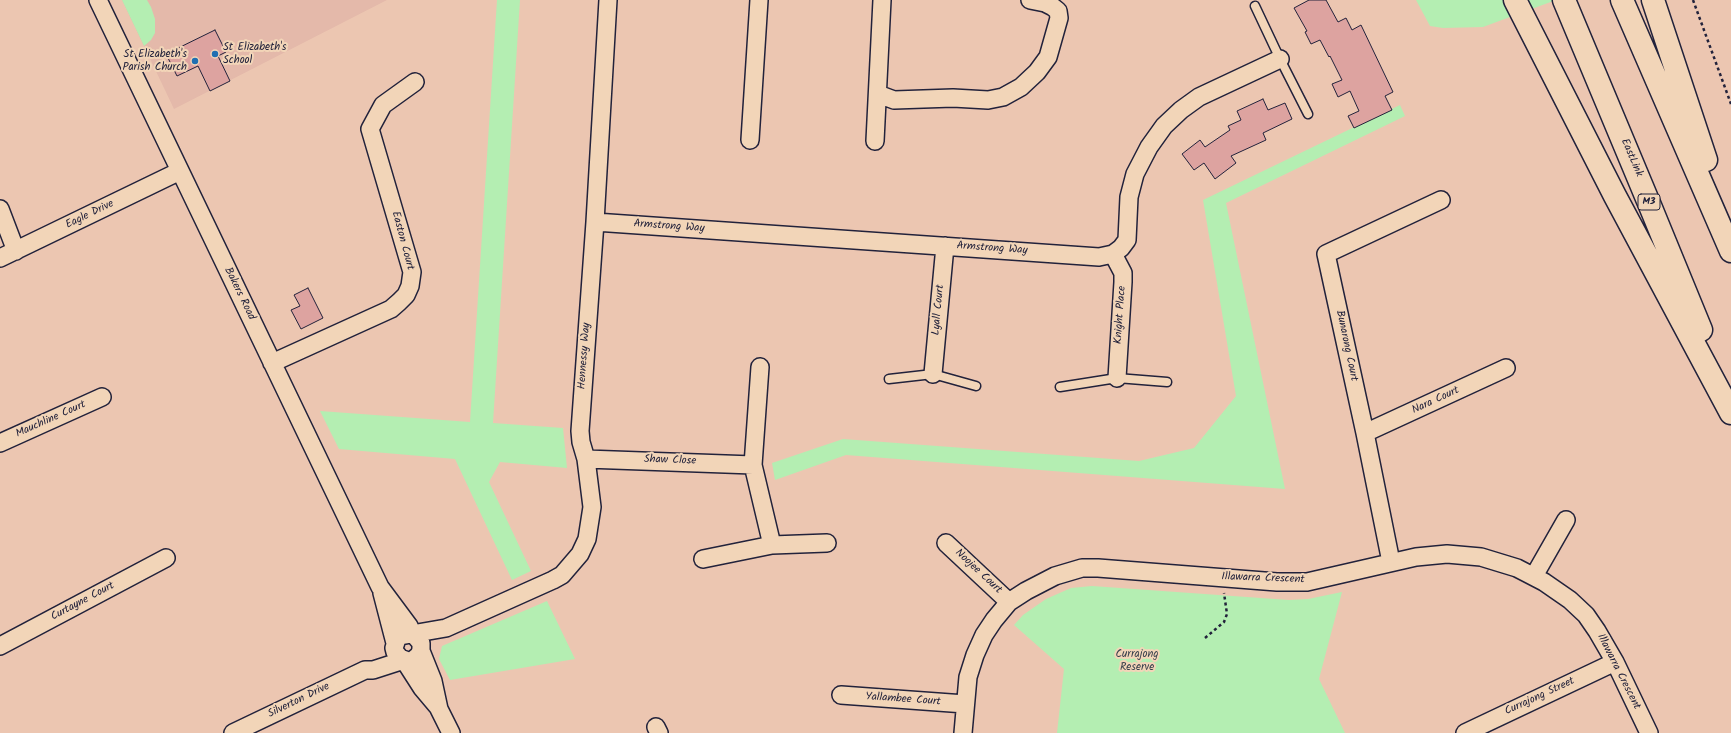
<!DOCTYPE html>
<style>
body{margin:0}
canvas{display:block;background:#ecc6b1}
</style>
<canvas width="1731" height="733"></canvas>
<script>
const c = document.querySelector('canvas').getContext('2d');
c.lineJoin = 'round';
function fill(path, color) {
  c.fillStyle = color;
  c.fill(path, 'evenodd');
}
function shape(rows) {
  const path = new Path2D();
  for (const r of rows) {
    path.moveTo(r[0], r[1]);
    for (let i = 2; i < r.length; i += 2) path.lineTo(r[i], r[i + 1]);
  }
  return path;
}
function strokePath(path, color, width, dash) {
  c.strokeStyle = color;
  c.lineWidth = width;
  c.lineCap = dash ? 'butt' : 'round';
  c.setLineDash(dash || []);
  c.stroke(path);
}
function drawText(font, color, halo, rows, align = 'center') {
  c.font = font + ' Kalam,sans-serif';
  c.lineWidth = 4;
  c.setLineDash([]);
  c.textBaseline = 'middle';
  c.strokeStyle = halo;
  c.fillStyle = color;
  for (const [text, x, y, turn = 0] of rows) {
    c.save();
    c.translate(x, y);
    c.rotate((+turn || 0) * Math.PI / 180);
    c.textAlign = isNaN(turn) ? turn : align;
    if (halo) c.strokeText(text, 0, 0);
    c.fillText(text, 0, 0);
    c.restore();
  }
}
const built = shape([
 [122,0,387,0,174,109]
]);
const green = shape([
 [122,0,147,0,151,7,155,19,155,33,151,40,144,46],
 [497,0,520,0,493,423,563,428,567,468,500,462,489,482,531,571,512,580,455,459,339,449,320,411,470,422],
 [1416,0,1556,0,1483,27,1443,28,1430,26],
 [1400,105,1405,116,1226,203,1285,489,846,455,775,480,772,463,843,439,1139,461,1194,448,1236,396,1203,200],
 [1092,586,1289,600,1308,599,1342,592,1319,679,1345,733,1057,733,1064,669,1014,625,1023,615,1046,599,1071,588],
 [547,601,575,659,450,680,439,659,442,646]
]);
const building = shape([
 [1309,0,1326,0,1338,22,1346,18,1352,30,1361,25,1393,92,1385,96,1392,110,1354,128,1348,116,1359,111,1350,91,1338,97,1332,84,1342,80,1330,56,1329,57,1320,40,1311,44,1305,32,1307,31,1294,8,1309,0],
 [215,30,226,52,218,56,230,81,210,91,198,66,177,76,166,54,215,30],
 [1263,99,1268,110,1285,103,1292,119,1263,133,1266,140,1231,156,1236,163,1215,179,1204,163,1194,170,1182,154,1200,140,1205,147,1230,130,1228,126,1241,120,1237,111,1263,99],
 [308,288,323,318,301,329,291,310,300,306,294,295,308,288]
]);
const path = shape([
 [1693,0,1731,104],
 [1205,638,1224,622,1227,614,1224,593]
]);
const service = shape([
 [1255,6,1280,59,1308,114],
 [889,379,933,374,976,386],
 [1060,387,1117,378,1167,382]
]);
const minor = shape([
 [98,0,380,587,409,626,413,635],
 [878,94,894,100,953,98,988,100,1003,97,1021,87,1037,72,1048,57,1059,18,1058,11,1053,7,1045,3,1030,0],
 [750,140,759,0],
 [875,141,882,0],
 [0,209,16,251],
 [595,222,1099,257,1113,254,1121,248,1127,240,1129,197,1135,174,1149,147,1164,126,1181,110,1199,97,1280,59],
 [1113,254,1123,273,1123,282,1117,378],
 [0,258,180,171],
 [272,363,391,309,399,302,406,295,410,286,412,272,370,129,383,105,415,82],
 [933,374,945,246],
 [1365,433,1506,368],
 [0,443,102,397],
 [586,459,753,465,772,545],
 [753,465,760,367],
 [946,543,1009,602],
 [703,559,772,545,827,543],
 [1391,562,1365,433,1326,254,1441,200],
 [1534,576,1566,520],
 [382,593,395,643],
 [414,635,421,643,421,650,419,655,413,660,408,661,400,658,395,652,394,648,397,639,400,636,446,628,553,580,562,575,580,554,587,539,592,507,586,459,581,442,580,431,595,222,608,0],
 [0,646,166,558],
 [421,651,433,681,439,709,451,733],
 [404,660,422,688,438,707],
 [841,695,965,704],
 [656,727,659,733],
 [233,733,365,670,373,670,404,660],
 [963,733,968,677,975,655,984,635,994,620,1009,602,1026,591,1055,576,1082,568,1098,568,1277,582,1307,582,1416,557,1447,554,1481,557,1517,568,1544,582,1570,600,1586,615,1597,631,1615,662,1649,733],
 [1465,733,1615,662]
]);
const motorway = shape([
 [1515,0,1615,196,1731,413],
 [1564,0,1651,208,1701,330],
 [1622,0,1731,251],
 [1653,0,1706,160]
]);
const markers = [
 [215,54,4,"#1f6fb2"],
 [195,61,4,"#1f6fb2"]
];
const shields = [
 [1649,202,22]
];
const shieldNames = [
 ["M3",1649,202]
];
const poiNames = [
 ["St Elizabeth's",223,48],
 ["School",223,61],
 ["St Elizabeth's",187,55,"right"],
 ["Parish Church",187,68,"right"]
];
const streetNames = [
 ["EastLink",1631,158,67],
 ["Eagle Drive",90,215,-26],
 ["Armstrong Way",669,227,4],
 ["Easton Court",402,241,75],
 ["Armstrong Way",992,249,4],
 ["Bakers Road",239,294,64],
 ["Lyall Court",939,310,-85],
 ["Knight Place",1121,315,-86],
 ["Bunarong Court",1346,346,78],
 ["Hennessy Way",585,356,-86],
 ["Nara Court",1436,401,-25],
 ["Mauchline Court",51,420,-24],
 ["Shaw Close",670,461,2],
 ["Noojee Court",978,572,43],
 ["Illawarra Crescent",1263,579,2],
 ["Curtayne Court",83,602,-28],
 ["Illawarra Crescent",1618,672,63],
 ["Currajong Street",1540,697,-25],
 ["Yallambee Court",903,700,4],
 ["Silverton Drive",299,701,-26]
];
const parkNames = [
 ["Currajong",1137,655],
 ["Reserve",1137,668]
];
fill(built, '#e4b9aa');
fill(green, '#b4eeb2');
fill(building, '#dda3a0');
strokePath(building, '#22223b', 1);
strokePath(service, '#22223b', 11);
strokePath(minor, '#22223b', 20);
strokePath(motorway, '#22223b', 25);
strokePath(path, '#22223b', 2.5, [3, 3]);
strokePath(service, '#f2d5b8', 8);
strokePath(minor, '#f2d5b8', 17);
strokePath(motorway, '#f2d5b8', 22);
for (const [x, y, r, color] of markers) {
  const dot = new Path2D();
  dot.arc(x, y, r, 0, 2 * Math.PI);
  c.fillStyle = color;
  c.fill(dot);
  strokePath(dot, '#f2d5b8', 1.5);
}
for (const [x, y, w] of shields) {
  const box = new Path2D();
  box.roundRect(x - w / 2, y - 8, w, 16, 3);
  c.fillStyle = '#f2d5b8';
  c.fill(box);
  strokePath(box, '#22223b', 1);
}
drawText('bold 10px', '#22223b', null, shieldNames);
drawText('11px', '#22223b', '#f2d5b8', poiNames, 'left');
drawText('11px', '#22223b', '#f2d5b8', streetNames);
drawText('11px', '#38414d', '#f2d5b8', parkNames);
</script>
